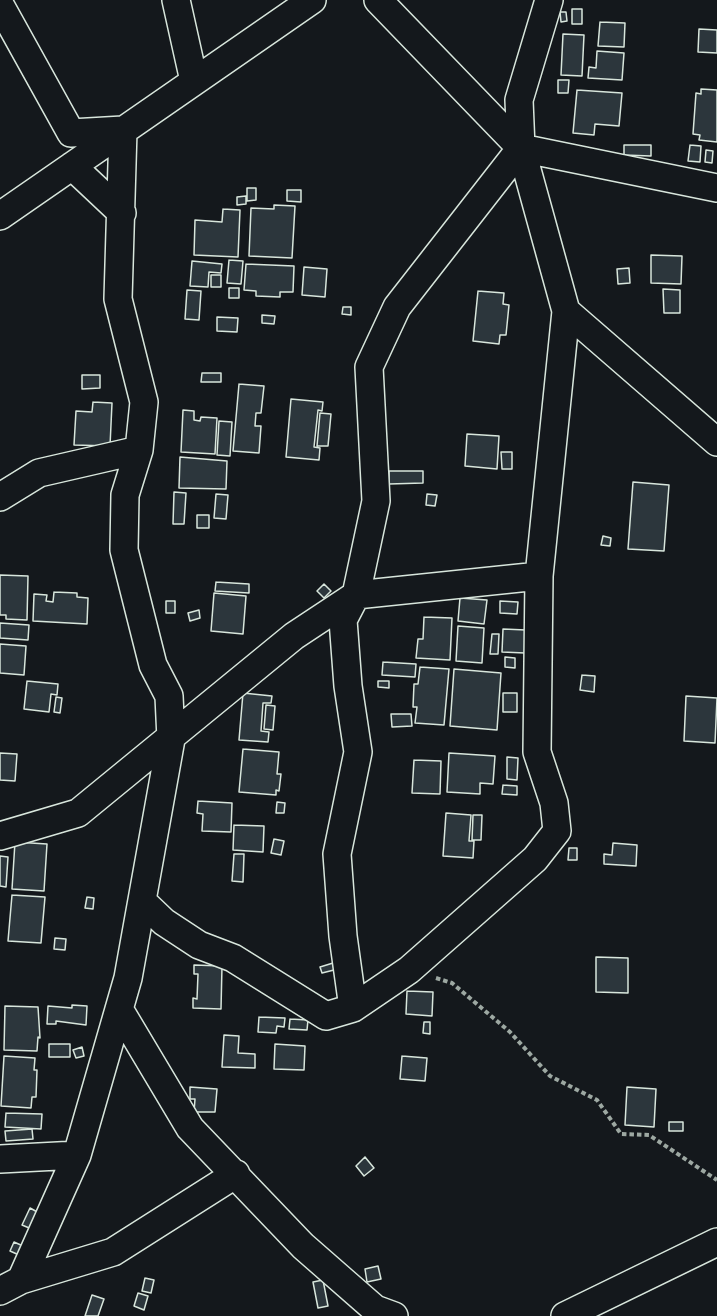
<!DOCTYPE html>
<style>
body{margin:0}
canvas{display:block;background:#14181c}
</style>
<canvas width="717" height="1316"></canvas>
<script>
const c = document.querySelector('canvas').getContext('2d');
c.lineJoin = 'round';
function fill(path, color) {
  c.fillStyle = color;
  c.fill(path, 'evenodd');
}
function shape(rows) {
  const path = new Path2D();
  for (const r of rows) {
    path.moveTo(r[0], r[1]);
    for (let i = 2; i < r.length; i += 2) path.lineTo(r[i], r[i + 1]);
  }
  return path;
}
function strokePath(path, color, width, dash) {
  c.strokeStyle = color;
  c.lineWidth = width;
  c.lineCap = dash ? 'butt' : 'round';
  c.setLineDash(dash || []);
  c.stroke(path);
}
const building = shape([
 [572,9,582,9,582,24,572,24,572,9],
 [560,12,566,12,567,21,561,22,560,12],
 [600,22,625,23,624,47,598,46,600,22],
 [699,29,717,30,717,53,698,52,699,29],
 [563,34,584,35,582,76,561,75,563,34],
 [597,51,624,53,622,80,588,78,589,67,596,68,597,51],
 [558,80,569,80,568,93,558,93,558,80],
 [701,89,717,90,717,142,699,140,700,135,693,134,696,93,701,94,701,89],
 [577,90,622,93,619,126,595,124,594,135,573,133,577,90],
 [624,145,651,145,651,156,624,155,624,145],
 [690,145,701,146,700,162,688,161,690,145],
 [706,150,713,151,712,163,705,162,706,150],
 [247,188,256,188,256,200,247,201,247,188],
 [287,190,301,190,301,202,287,201,287,190],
 [246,196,246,204,237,205,237,197,246,196],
 [274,205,295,206,292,258,249,256,251,208,274,209,274,205],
 [223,209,240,210,238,257,194,255,195,220,222,222,223,209],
 [651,255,682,256,681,284,651,283,651,255],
 [229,260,243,261,241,284,227,283,229,260],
 [192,261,222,264,221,273,209,272,208,287,190,286,192,261],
 [246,264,294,266,293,292,280,292,280,297,256,296,256,291,244,290,246,264],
 [304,267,327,269,325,297,302,295,304,267],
 [629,268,630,283,618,284,617,269,629,268],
 [211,275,221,275,221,287,211,287,211,275],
 [229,288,239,288,239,298,229,298,229,288],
 [663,289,680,290,680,313,664,313,663,289],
 [187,290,201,291,199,320,185,319,187,290],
 [478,291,504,293,503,304,509,305,506,335,500,335,499,344,473,341,478,291],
 [343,307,351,307,351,315,342,314,343,307],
 [262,315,275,316,274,324,262,323,262,315],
 [217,317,238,318,237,332,217,331,217,317],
 [202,373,221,373,221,382,201,382,202,373],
 [82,375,100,375,100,388,82,389,82,375],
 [239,384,264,386,261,413,256,413,255,426,261,426,259,453,233,451,239,384],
 [291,399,323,402,322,411,318,410,314,447,320,448,319,460,286,457,291,399],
 [93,402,112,403,110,446,74,445,76,411,92,412,93,402],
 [183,410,194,411,194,420,200,421,201,417,217,418,215,454,181,452,183,410],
 [320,413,331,414,328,446,317,446,320,413],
 [219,421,232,422,230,456,217,455,219,421],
 [467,434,499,436,497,469,465,466,467,434],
 [501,452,512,452,512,469,502,469,501,452],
 [180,457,227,461,226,489,179,488,180,457],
 [389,471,423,471,423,483,389,484,389,471],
 [633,482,669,485,664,551,628,549,633,482],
 [174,492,186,493,184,524,173,524,174,492],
 [216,494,228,495,226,519,214,518,216,494],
 [427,494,437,495,435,506,426,505,427,494],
 [197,515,209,515,209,528,197,528,197,515],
 [603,536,611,538,610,546,601,545,603,536],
 [0,575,28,576,27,620,6,619,6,615,0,615,0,575],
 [216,582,249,584,249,593,215,591,216,582],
 [324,584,331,591,324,598,317,591,324,584],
 [54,592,77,593,77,597,88,598,87,624,33,621,34,594,47,595,46,601,53,602,54,592],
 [214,593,246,596,243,634,211,631,214,593],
 [460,598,487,600,484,624,458,621,460,598],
 [166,601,175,601,175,613,166,613,166,601],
 [500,601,518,602,517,614,500,613,500,601],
 [199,610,200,618,190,621,188,613,199,610],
 [424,617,452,618,450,660,416,658,418,639,423,639,424,617],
 [0,623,29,625,28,640,0,638,0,623],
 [458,626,484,628,482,663,456,661,458,626],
 [503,629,526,630,525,653,502,652,503,629],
 [492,634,499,634,498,654,490,654,492,634],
 [0,644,26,646,24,675,0,673,0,644],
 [505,657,515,658,515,668,505,667,505,657],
 [383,662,416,664,415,677,382,675,383,662],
 [420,667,449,669,444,725,415,723,417,707,413,707,414,684,418,684,420,667],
 [454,669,501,673,497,730,450,726,454,669],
 [582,675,595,676,594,692,580,690,582,675],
 [27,681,58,684,57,695,51,694,49,712,24,709,27,681],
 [378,681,389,681,389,688,378,687,378,681],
 [243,693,272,696,271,703,263,703,261,731,269,732,268,742,239,740,243,693],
 [503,693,517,693,517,712,503,712,503,693],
 [686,696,717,698,715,743,684,741,686,696],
 [56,697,62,698,60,713,54,712,56,697],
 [266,705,275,706,273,730,264,729,266,705],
 [391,714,411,714,412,726,392,727,391,714],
 [243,749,279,752,277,774,281,774,279,791,276,790,276,795,239,792,243,749],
 [0,753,17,754,15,781,0,780,0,753],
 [449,753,495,756,493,784,480,783,480,794,447,792,449,753],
 [507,757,518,758,517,780,507,779,507,757],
 [414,760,441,761,440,794,412,793,414,760],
 [503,785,517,786,517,795,502,794,503,785],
 [198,801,232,803,231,832,202,831,203,814,197,813,198,801],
 [277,802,285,803,284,813,276,813,277,802],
 [446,813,471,815,469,841,474,841,473,858,443,856,446,813],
 [473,815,482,815,481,840,472,840,473,815],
 [234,825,264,826,263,852,233,850,234,825],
 [274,839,284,841,281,855,271,853,274,839],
 [15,842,47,844,44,891,12,889,15,842],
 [613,843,637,845,636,866,604,864,604,854,612,855,613,843],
 [569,848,577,848,577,860,568,860,569,848],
 [234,854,244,854,243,882,232,881,234,854],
 [0,856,8,857,6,887,0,886,0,856],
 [12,895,45,897,41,943,8,941,12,895],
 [87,897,94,898,93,909,85,908,87,897],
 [55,938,66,939,65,950,54,949,55,938],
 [596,957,628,958,628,993,596,992,596,957],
 [333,963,334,970,322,973,320,967,333,963],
 [194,965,222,966,221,1009,193,1008,193,998,197,999,198,974,194,974,194,965],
 [407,991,433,992,432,1016,406,1014,407,991],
 [72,1005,87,1006,86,1025,56,1021,56,1024,47,1024,48,1006,72,1008,72,1005],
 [5,1006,38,1007,40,1038,38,1037,37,1051,4,1050,5,1006],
 [259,1017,285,1018,284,1027,277,1026,276,1033,258,1032,259,1017],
 [290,1019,308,1020,307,1030,289,1029,290,1019],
 [424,1022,430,1022,430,1034,423,1033,424,1022],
 [224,1035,239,1036,238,1053,255,1054,255,1068,222,1067,224,1035],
 [49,1044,70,1044,70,1057,49,1057,49,1044],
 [275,1044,305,1046,304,1070,274,1069,275,1044],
 [82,1047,84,1056,76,1058,73,1050,82,1047],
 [4,1056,35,1058,34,1070,37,1070,36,1097,32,1097,31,1108,1,1106,4,1056],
 [402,1056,427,1058,425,1081,400,1079,402,1056],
 [190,1087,217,1089,215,1112,194,1112,195,1099,190,1099,190,1087],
 [627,1087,656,1089,654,1127,625,1125,627,1087],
 [6,1113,42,1114,41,1129,5,1127,6,1113],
 [669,1122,683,1122,683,1131,669,1131,669,1122],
 [32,1129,33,1139,6,1141,5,1131,32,1129],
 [365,1157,374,1168,364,1176,356,1166,365,1157],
 [30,1208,41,1214,34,1230,22,1225,30,1208],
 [14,1242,23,1246,19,1255,10,1251,14,1242],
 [378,1266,381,1279,367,1282,365,1269,378,1266],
 [145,1278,154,1280,151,1293,142,1291,145,1278],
 [323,1280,328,1306,318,1308,313,1282,323,1280],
 [138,1293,148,1296,144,1310,134,1306,138,1293],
 [92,1295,104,1299,98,1316,85,1316,92,1295]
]);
const path = shape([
 [436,978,452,983,510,1032,550,1076,597,1100,621,1134,649,1135,717,1180]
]);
const minor = shape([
 [176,0,194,81],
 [378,0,521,148,717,188],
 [549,0,519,100,521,148,566,311,717,442],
 [0,5,71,133,123,130,118,299,144,402,139,450,125,495,124,550,153,665,169,696,171,739,128,978,77,1155,21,1280,0,1291],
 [72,166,122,213],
 [0,216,312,0],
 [0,497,39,473,139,450],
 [0,836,78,813,294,636,356,595,539,576,566,311],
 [142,901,164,922,199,945,233,958,326,1016,353,1008,409,970,535,859,557,831,554,803,537,752,539,576],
 [353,1008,343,936,337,854,358,752,348,686,343,620,356,595,376,501,369,367,397,307,521,148],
 [119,1009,190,1128,303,1246,375,1309,394,1316],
 [0,1159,77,1155],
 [21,1280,113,1252,236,1174],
 [565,1316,717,1242]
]);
fill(building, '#2c363c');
strokePath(building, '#d8e6dc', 1.5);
strokePath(minor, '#d8e6dc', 30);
strokePath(path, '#9da8a2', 4, [4.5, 3]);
strokePath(minor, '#14181c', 27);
</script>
